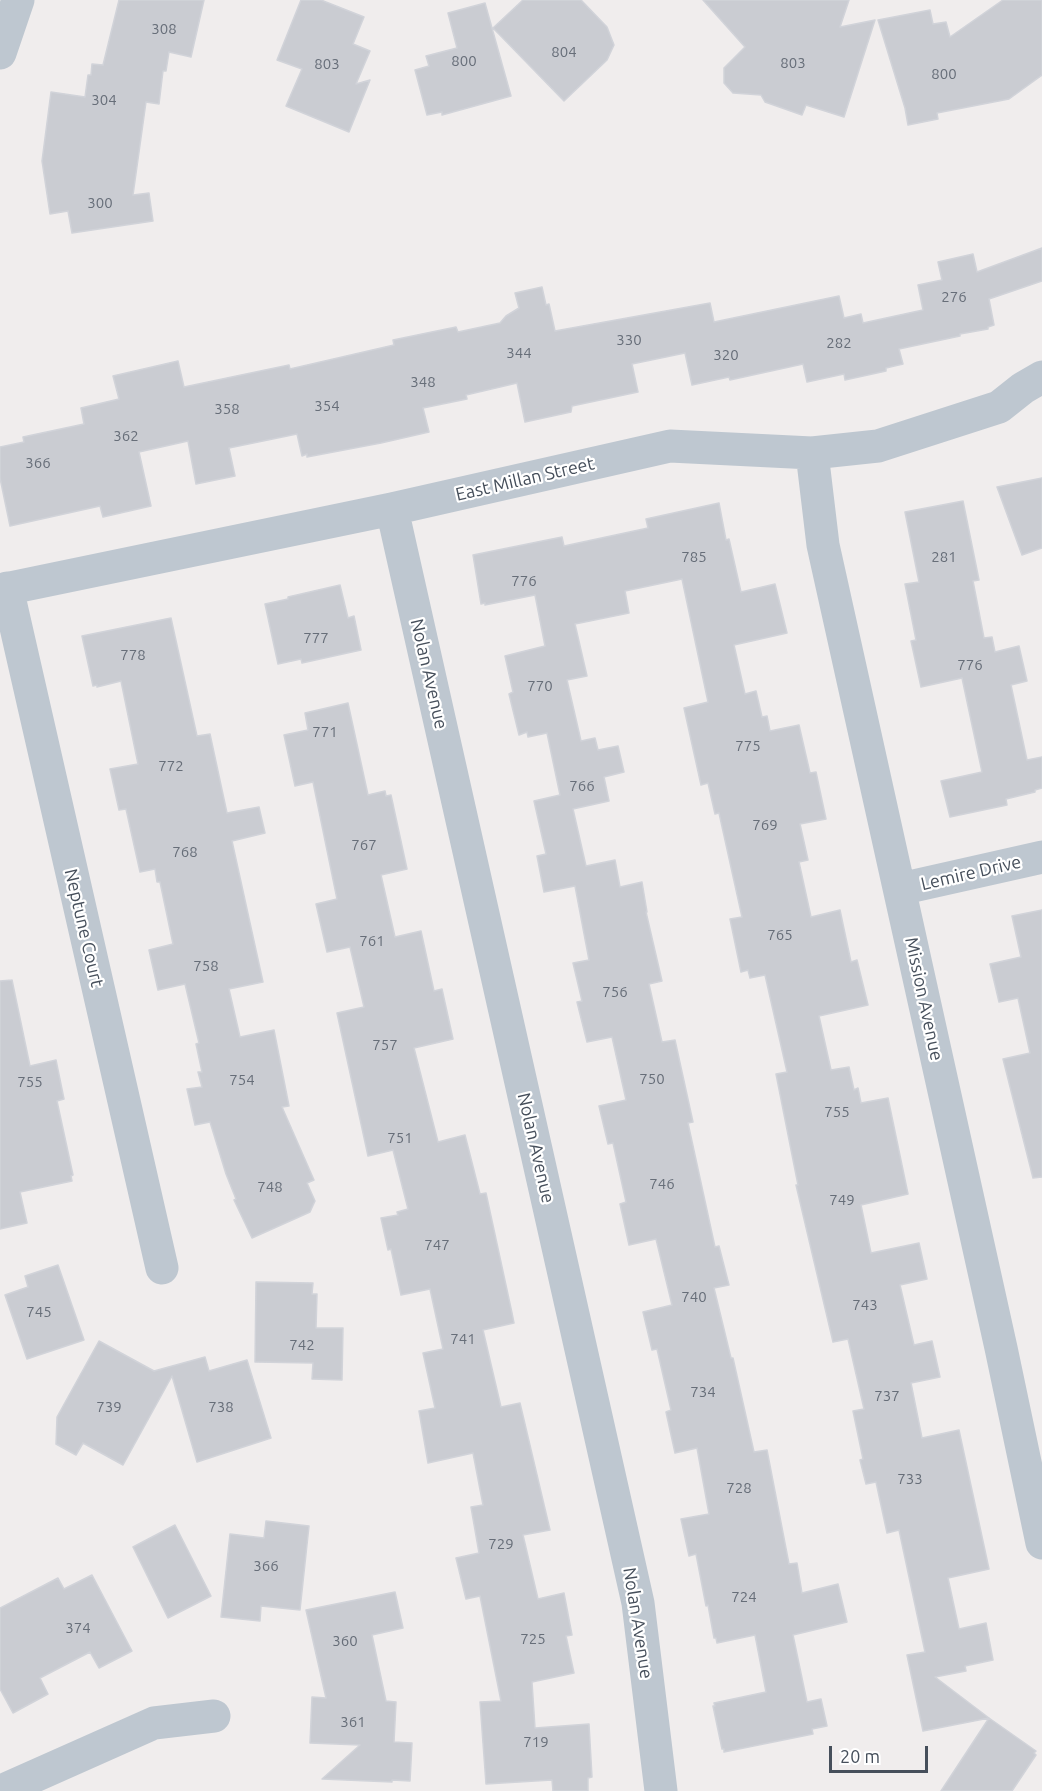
<!DOCTYPE html>
<style>
body{margin:0}
#map{position:relative;width:1042px;height:1791px;overflow:hidden;background:#f0eded;font-family:Ubuntu,sans-serif}
canvas{display:block}
.scale{position:absolute;left:829px;top:1746px;width:99px;height:27px;box-sizing:border-box;border:3px solid #464f5b;border-top:0;padding-left:8px;font-size:18px;line-height:21px;white-space:nowrap;color:#464f5b;-webkit-text-stroke:4px #fff;paint-order:stroke}
</style>
<div id="map">
<canvas width="1042" height="1791"></canvas>
<div class="scale">20 m</div>
</div>
<script>
const c = document.querySelector('canvas').getContext('2d');
c.lineJoin = 'round';
function fill(path, color) {
  c.fillStyle = color;
  c.fill(path, 'evenodd');
}
function shape(rows) {
  const path = new Path2D();
  for (const r of rows) {
    path.moveTo(r[0], r[1]);
    for (let i = 2; i < r.length; i += 2) path.lineTo(r[i], r[i + 1]);
  }
  return path;
}
function strokePath(path, color, width, dash) {
  c.strokeStyle = color;
  c.lineWidth = width;
  c.lineCap = dash ? 'butt' : 'round';
  c.setLineDash(dash || []);
  c.stroke(path);
}
function drawText(font, color, halo, rows, align = 'center') {
  c.font = font + ' Ubuntu,sans-serif';
  c.lineWidth = 4.5;
  c.setLineDash([]);
  c.textBaseline = 'middle';
  c.strokeStyle = halo;
  c.fillStyle = color;
  for (const [text, x, y, turn = 0] of rows) {
    c.save();
    c.translate(x, y);
    c.rotate((+turn || 0) * Math.PI / 180);
    c.textAlign = isNaN(turn) ? turn : align;
    if (halo) c.strokeText(text, 0, 0);
    c.fillText(text, 0, 0);
    c.restore();
  }
}
const building = shape([
 [119,0,204,0,191,57,169,52,166,71,163,71,159,104,146,102,133,195,149,193,153,221,72,233,68,211,50,214,42,161,51,92,85,97,88,75,91,75,92,64,103,65,119,0],
 [301,0,321,0,364,17,353,44,370,51,356,84,370,80,349,132,286,106,302,69,277,60,301,0],
 [523,0,581,0,607,27,614,45,607,60,564,101,493,28,523,0],
 [703,0,849,0,840,27,875,20,844,117,806,105,802,115,765,102,761,95,733,93,724,83,724,68,745,47,703,0],
 [1003,0,1042,0,1042,75,1009,99,937,113,938,119,908,125,905,108,878,20,930,10,933,24,946,22,950,37,1003,0],
 [485,3,511,96,442,115,442,112,427,115,415,70,429,66,426,56,457,48,448,13,485,3],
 [1042,248,1042,281,989,299,994,325,988,327,988,329,960,334,960,336,899,349,903,364,886,368,886,371,845,380,844,374,807,382,803,364,730,380,729,377,692,385,685,353,632,364,638,392,572,406,571,412,525,422,517,383,466,395,467,399,423,408,429,432,381,443,307,457,307,454,302,456,297,434,229,448,235,476,196,484,188,441,139,452,151,506,103,517,100,506,10,526,0,478,0,447,24,442,23,437,84,424,81,408,119,399,113,376,178,361,184,387,289,365,290,369,394,345,393,340,456,327,458,332,500,323,506,316,519,308,515,293,542,287,546,305,549,304,555,331,710,303,714,322,839,296,844,318,861,314,863,323,923,310,918,285,942,280,938,262,973,254,977,272,1042,248],
 [1042,478,1042,548,1022,555,997,487,1042,478],
 [963,501,979,580,973,581,984,638,992,637,995,652,1019,646,1027,681,1011,685,1027,760,1042,757,1042,788,1035,790,1035,792,1006,799,1007,805,950,817,941,781,982,772,962,678,921,687,911,641,916,640,905,584,919,582,905,512,963,501],
 [719,503,726,540,729,539,741,592,775,584,787,633,734,645,745,694,756,691,762,717,767,716,770,731,799,725,810,773,816,772,826,819,800,824,808,860,799,862,811,917,840,910,851,962,857,960,868,1005,819,1016,831,1070,849,1067,854,1090,858,1088,861,1103,888,1098,908,1194,861,1205,871,1253,919,1243,927,1279,900,1285,914,1345,932,1341,940,1377,911,1383,922,1438,959,1430,989,1569,948,1578,959,1629,986,1623,993,1660,965,1666,966,1671,935,1677,989,1718,923,1731,907,1655,925,1652,899,1530,887,1533,876,1482,866,1484,860,1460,863,1459,853,1411,864,1409,848,1339,833,1342,796,1185,798,1185,776,1074,787,1072,765,975,750,978,748,970,741,972,730,919,742,917,719,813,715,814,708,783,701,785,684,708,708,702,682,579,625,591,629,613,575,624,587,676,567,680,581,741,595,738,598,750,618,746,624,772,604,777,609,801,573,809,586,866,615,860,620,887,642,882,647,912,646,912,662,981,649,984,662,1042,675,1040,693,1122,688,1123,715,1247,719,1246,729,1285,714,1288,731,1358,733,1358,754,1452,767,1450,789,1564,797,1563,802,1593,838,1584,847,1622,793,1635,807,1702,821,1699,827,1726,812,1729,813,1734,724,1752,724,1749,722,1749,713,1706,715,1706,714,1703,766,1692,755,1635,717,1643,716,1638,714,1638,708,1605,706,1606,696,1554,689,1556,681,1519,709,1514,697,1448,675,1453,666,1412,671,1410,657,1349,652,1350,643,1312,672,1305,656,1239,629,1245,620,1204,626,1202,613,1143,608,1144,599,1106,626,1100,612,1037,587,1042,577,1002,582,1001,573,963,589,960,575,886,544,892,537,856,546,854,534,801,560,795,547,733,528,737,527,732,519,735,509,694,513,692,505,656,545,646,535,595,485,605,485,603,481,604,473,555,562,537,564,546,648,528,646,519,719,503],
 [340,585,348,618,354,616,361,650,302,663,301,659,278,664,265,604,288,599,288,597,340,585],
 [171,618,197,736,210,734,227,813,259,807,265,833,232,841,263,982,229,989,240,1037,274,1030,289,1106,282,1107,314,1180,307,1183,315,1201,310,1212,252,1238,234,1200,236,1199,226,1174,210,1122,195,1125,187,1089,202,1087,198,1072,202,1072,196,1044,199,1043,185,984,158,990,149,950,173,944,160,882,157,882,155,869,140,872,126,809,119,810,110,769,138,764,121,681,97,687,97,685,93,686,82,636,171,618],
 [348,703,368,795,385,791,386,796,391,795,407,869,381,875,395,937,421,931,434,991,442,989,453,1039,414,1048,438,1142,465,1135,480,1194,486,1193,512,1313,514,1323,483,1330,501,1407,520,1403,550,1530,523,1535,538,1599,564,1593,572,1635,566,1636,574,1673,532,1682,535,1728,589,1724,592,1777,588,1778,588,1791,553,1791,552,1780,486,1784,480,1702,501,1701,480,1596,466,1599,456,1558,479,1553,471,1507,483,1505,473,1453,428,1463,419,1411,435,1408,423,1353,443,1349,430,1289,401,1295,391,1249,388,1250,381,1218,398,1215,397,1212,408,1209,393,1150,368,1156,337,1013,364,1007,350,947,327,952,316,904,337,899,313,782,295,786,284,735,308,730,305,713,348,703],
 [1042,910,1042,1177,1033,1178,1003,1059,1030,1053,1018,998,999,1002,990,964,1021,957,1012,916,1042,910],
 [12,980,30,1066,56,1060,64,1099,57,1101,73,1175,71,1176,72,1181,20,1192,27,1223,0,1229,0,981,12,980],
 [58,1265,84,1340,27,1359,5,1295,28,1287,25,1276,58,1265],
 [256,1282,313,1283,312,1294,317,1294,316,1328,343,1328,342,1380,312,1379,313,1363,255,1362,256,1282],
 [99,1341,154,1371,205,1357,209,1371,247,1360,271,1438,197,1462,172,1376,123,1465,83,1443,76,1455,56,1444,57,1417,99,1341],
 [266,1521,309,1526,300,1610,261,1606,260,1621,221,1617,230,1534,264,1538,266,1521],
 [175,1525,211,1596,168,1618,133,1547,175,1525],
 [92,1575,132,1651,99,1668,90,1652,40,1678,48,1694,13,1713,0,1689,0,1608,58,1578,64,1589,92,1575],
 [395,1592,403,1628,372,1635,386,1701,396,1702,394,1742,412,1743,410,1781,392,1780,392,1782,322,1779,360,1745,310,1743,312,1697,326,1698,306,1610,395,1592],
 [989,1718,1036,1751,1034,1753,1036,1755,1012,1791,941,1791,989,1718]
]);
const minor = shape([
 [0,53,18,0],
 [812,453,823,545,1001,1348,1042,1543],
 [392,509,638,1603,661,1791],
 [7,588,162,1268],
 [0,590,392,509,670,446,812,453,878,446,999,407,1023,388,1042,377],
 [900,889,1042,857],
 [1,1791,154,1723,214,1716]
]);
const numberNames = [
 ["308",164,29],
 ["804",564,52],
 ["800",464,61],
 ["803",793,63],
 ["803",327,64],
 ["800",944,74],
 ["304",104,100],
 ["300",100,203],
 ["276",954,297],
 ["330",629,340],
 ["282",839,343],
 ["344",519,353],
 ["320",726,355],
 ["348",423,382],
 ["354",327,406],
 ["358",227,409],
 ["362",126,436],
 ["366",38,463],
 ["785",694,557],
 ["281",944,557],
 ["776",524,581],
 ["777",316,638],
 ["778",133,655],
 ["776",970,665],
 ["770",540,686],
 ["771",325,732],
 ["775",748,746],
 ["772",171,766],
 ["766",582,786],
 ["769",765,825],
 ["767",364,845],
 ["768",185,852],
 ["765",780,935],
 ["761",372,941],
 ["758",206,966],
 ["756",615,992],
 ["757",385,1045],
 ["750",652,1079],
 ["754",242,1080],
 ["755",30,1082],
 ["755",837,1112],
 ["751",400,1138],
 ["746",662,1184],
 ["748",270,1187],
 ["749",842,1200],
 ["747",437,1245],
 ["740",694,1297],
 ["743",865,1305],
 ["745",39,1312],
 ["741",463,1339],
 ["742",302,1345],
 ["734",703,1392],
 ["737",887,1396],
 ["739",109,1407],
 ["738",221,1407],
 ["733",910,1479],
 ["728",739,1488],
 ["729",501,1544],
 ["366",266,1566],
 ["724",744,1597],
 ["374",78,1628],
 ["725",533,1639],
 ["360",345,1641],
 ["361",353,1722],
 ["719",536,1742]
];
const streetNames = [
 ["East Millan Street",525,479,-13],
 ["Nolan Avenue",429,674,77],
 ["Lemire Drive",971,873,-13],
 ["Neptune Court",84,928,77],
 ["Mission Avenue",924,999,78],
 ["Nolan Avenue",536,1148,77],
 ["Nolan Avenue",638,1623,81]
];
fill(building, '#caccd2');
strokePath(building, '#d1d3d9', 1.5);
strokePath(minor, '#bec7d0', 33);
drawText('15px', '#676e79', null, numberNames);
drawText('18px', '#464f5b', '#fff', streetNames);
</script>
